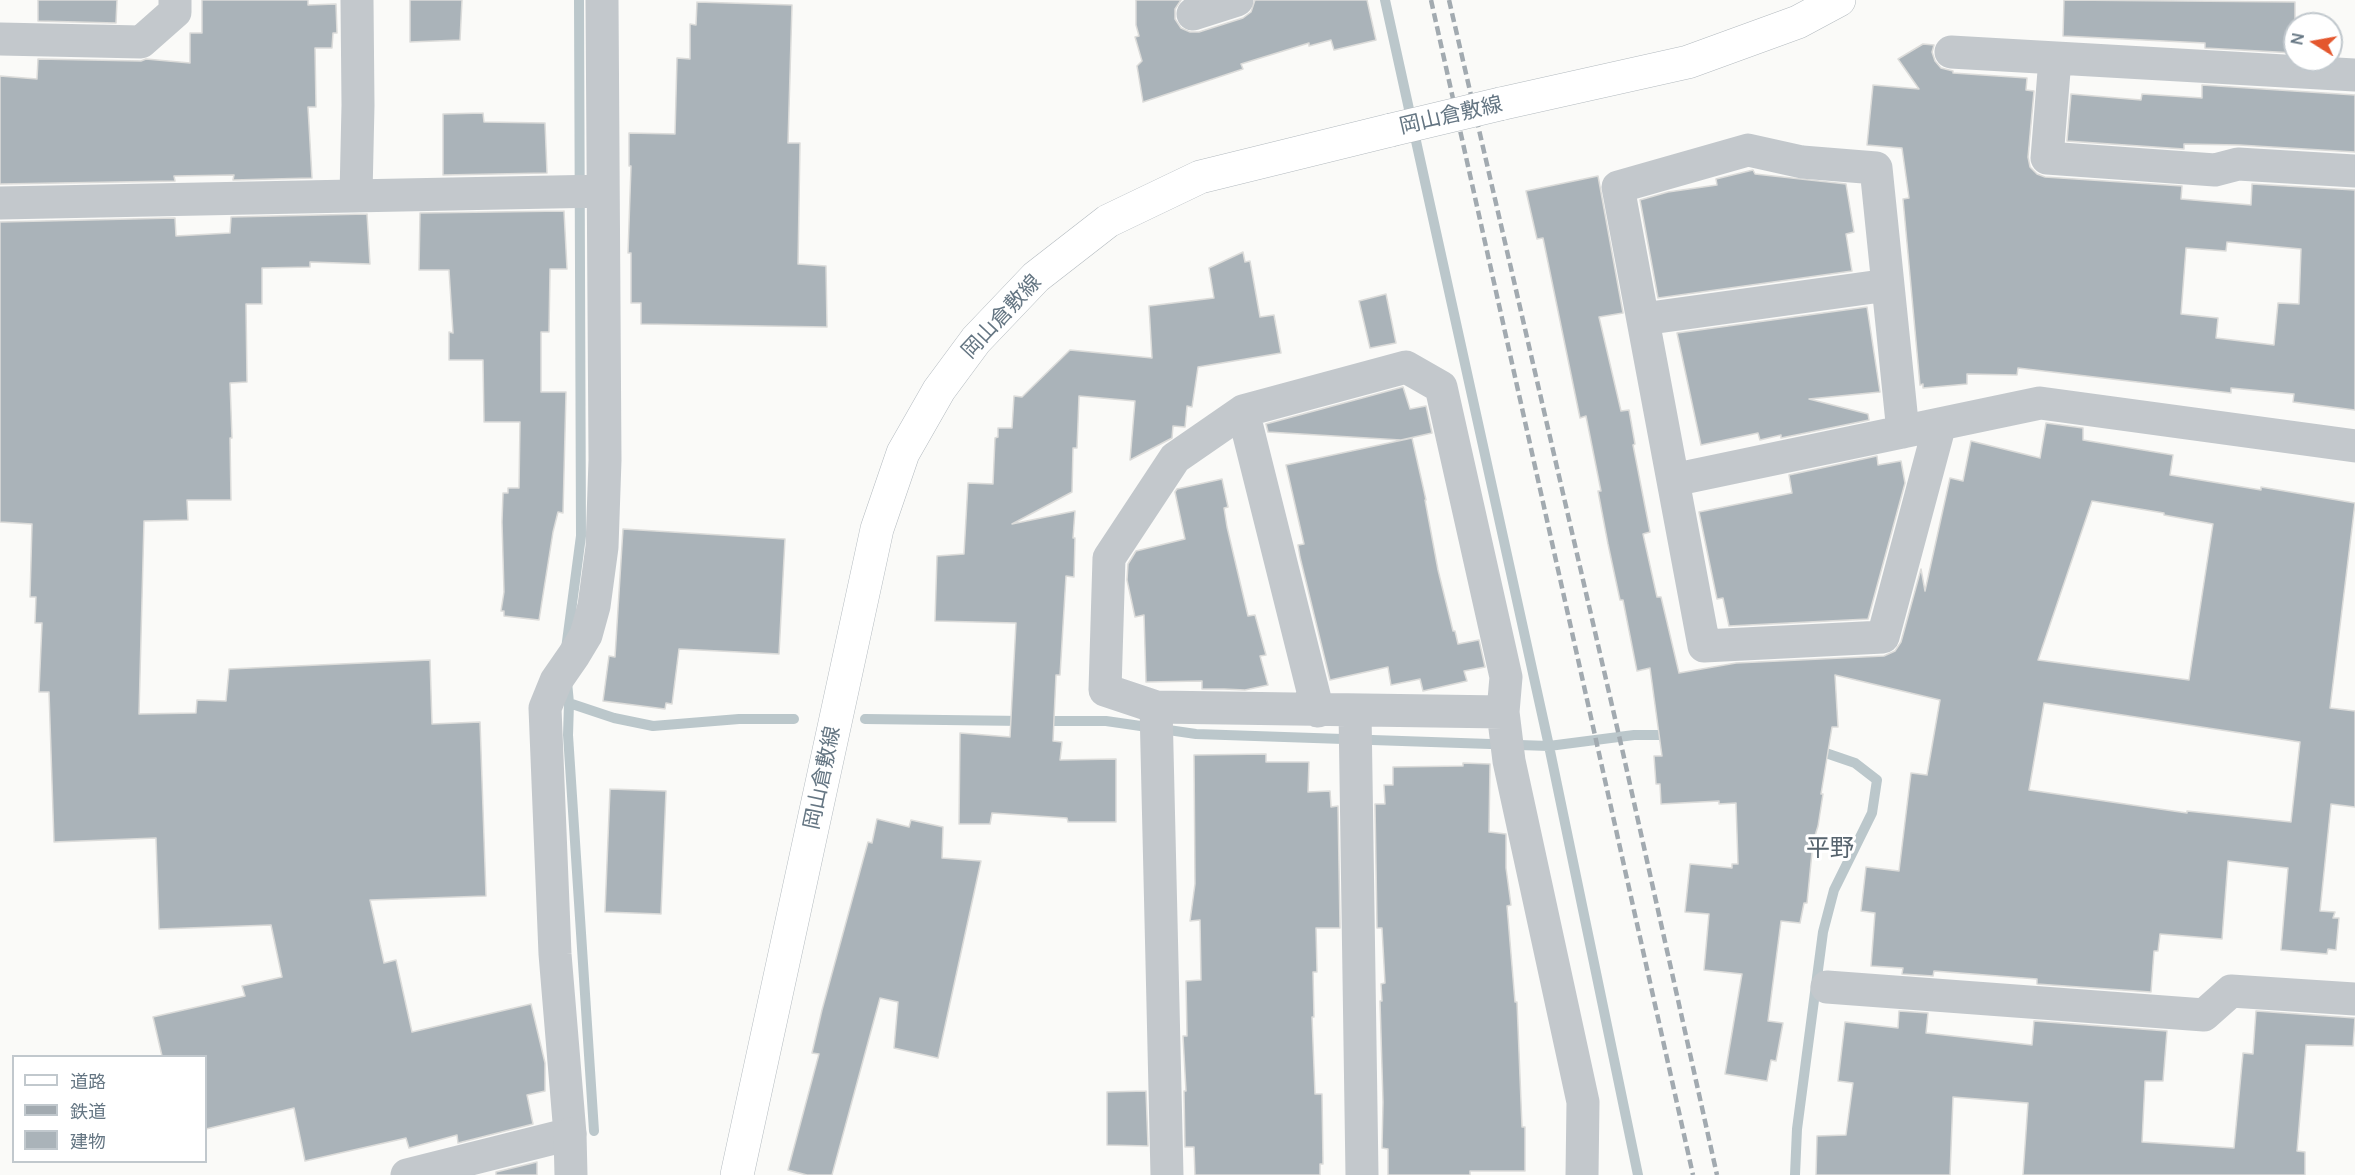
<!DOCTYPE html>
<meta charset="utf-8">
<style>
body{margin:0}
#map{position:relative;width:2355px;height:1175px;overflow:hidden;background:#fafaf8;font-family:Manrope,"Noto Sans JP",sans-serif}
canvas{display:block}
.legend{position:absolute;left:12px;top:1055px;width:195px;height:108px;box-sizing:border-box;background:#fff;border:2px solid #c1c8cd;margin:0;padding:8px 10px;list-style:none;font-size:18px;color:#657683}
.legend li{display:flex;align-items:center;gap:12px;height:30px}
.legend b{width:30px;border:2px solid #c1c8cd}
.north{position:absolute;left:2283px;top:12px;width:60px;height:60px;box-sizing:border-box;background:#fff;border:2px solid #c1c8cd;border-radius:50%;rotate:281deg;font-size:16px;font-weight:700;line-height:24px;text-align:center;color:#657683}
.north::after{content:'';display:block;margin:auto;width:21px;height:27px;background:#e4572e;clip-path:polygon(50% 0,100% 100%,50% 72%,0 100%)}
</style>
<div id="map">
<canvas width="2355" height="1175"></canvas>
<ul class="legend">
<li><b style="height:8px;background:#fff"></b>道路</li>
<li><b style="height:8px;background:#a2aab0"></b>鉄道</li>
<li><b style="height:16px;background:#aab3b9"></b>建物</li>
</ul>
<div class="north">N</div>
</div>
<script>
const c = document.querySelector('canvas').getContext('2d');
c.lineJoin = 'round';
function shape(rows) {
  const path = new Path2D();
  for (const r of rows) {
    path.moveTo(r[0], r[1]);
    for (let i = 2; i < r.length; i += 2) path.lineTo(r[i], r[i + 1]);
  }
  return path;
}
function strokePath(path, color, width, dash) {
  c.strokeStyle = color;
  c.lineWidth = width;
  c.lineCap = dash ? 'butt' : 'round';
  c.setLineDash(dash || []);
  c.stroke(path);
}
function fill(path, color) {
  c.fillStyle = color;
  c.fill(path, 'evenodd');
}
function drawText(font, color, halo, rows, align = 'center') {
  c.font = font + ' Manrope,"Noto Sans JP",sans-serif';
  c.lineWidth = 6;
  c.setLineDash([]);
  c.textBaseline = 'middle';
  c.strokeStyle = halo;
  c.fillStyle = color;
  for (const [text, x, y, turn = 0] of rows) {
    c.save();
    c.translate(x, y);
    c.rotate((+turn || 0) * Math.PI / 180);
    c.textAlign = isNaN(turn) ? turn : align;
    if (halo) c.strokeText(text, 0, 0);
    c.fillText(text, 0, 0);
    c.restore();
  }
}
const stream = shape([
 [1385,0,1549,746,1638,1175],
 [566,649,581,536,579,0],
 [567,682,569,703,568,735,594,1131],
 [569,703,614,718,653,726,739,719,794,719],
 [865,719,1024,721],
 [1040,721,1106,721,1196,734,1549,746,1634,735,1673,735],
 [1795,1175,1797,1129,1823,932,1834,890,1872,813,1877,780,1855,763,1817,750]
]);
const building = shape([
 [38,0,117,0,116,23,38,21,38,0],
 [202,0,308,0,308,5,336,4,337,33,333,33,332,48,315,48,316,107,308,107,312,178,233,180,234,175,174,176,175,181,0,184,0,76,37,79,38,59,141,61,146,59,190,63,190,33,202,33,202,0],
 [410,0,462,0,460,40,410,42,410,0],
 [1136,0,1181,0,1175,9,1175,19,1181,28,1190,32,1199,32,1243,18,1251,12,1255,0,1367,0,1376,40,1334,50,1331,40,1309,46,1309,43,1241,64,1243,69,1143,102,1137,66,1142,61,1135,37,1139,36,1136,25,1136,0],
 [2064,0,2295,2,2295,53,2205,48,2205,43,2063,36,2064,0],
 [697,2,792,5,788,143,800,143,798,264,826,266,827,327,641,324,641,303,631,303,631,253,628,253,631,166,629,166,629,133,675,134,677,58,690,59,690,24,696,25,697,2],
 [1923,44,1934,45,1932,52,1935,61,1941,68,1953,71,1953,73,2027,78,2026,90,2034,91,2028,157,2030,167,2037,174,2045,177,2182,186,2181,199,2251,205,2252,184,2355,190,2355,410,2293,402,2294,394,2231,388,2231,393,2018,368,2017,375,1967,374,1967,384,1923,388,1923,384,1920,385,1903,199,1909,198,1902,148,1867,145,1873,85,1919,89,1898,59,1923,44],
 [2227,242,2301,249,2299,304,2278,303,2274,345,2216,338,2218,318,2181,314,2186,248,2226,251,2227,242],
 [2202,85,2355,95,2355,152,2239,145,2184,144,2184,149,2067,141,2071,94,2141,100,2142,94,2202,98,2202,85],
 [483,113,484,122,545,123,547,173,443,175,443,114,483,113],
 [1753,170,1755,174,1846,184,1854,232,1846,234,1852,271,1658,298,1640,200,1668,192,1717,185,1716,179,1753,170],
 [1598,176,1623,313,1599,317,1621,411,1629,410,1635,444,1633,445,1650,532,1643,534,1657,597,1661,597,1679,673,1736,663,1884,656,1895,651,1901,642,1921,569,1925,591,1950,478,1963,481,1971,441,2040,458,2046,423,2083,428,2083,440,2173,455,2170,475,2261,490,2261,487,2355,503,2330,708,2355,711,2355,807,2331,804,2320,911,2335,912,2333,918,2339,918,2336,950,2328,949,2327,954,2281,950,2288,868,2228,861,2222,939,2160,934,2158,951,2154,951,2151,992,2037,984,2037,979,1934,971,1933,976,1902,974,1903,968,1871,966,1875,913,1861,911,1866,867,1899,871,1911,773,1927,775,1940,700,1835,675,1838,727,1832,727,1821,794,1823,794,1818,826,1813,842,1807,903,1804,903,1800,923,1781,921,1768,1021,1783,1023,1776,1061,1771,1060,1767,1081,1725,1074,1742,974,1704,970,1709,914,1685,912,1690,864,1732,868,1732,864,1738,864,1736,803,1719,804,1719,801,1661,804,1660,784,1656,784,1654,756,1662,756,1650,668,1637,671,1623,600,1620,600,1608,544,1598,491,1601,491,1586,416,1580,418,1543,238,1537,239,1526,191,1598,176],
 [2092,501,2164,513,2164,515,2213,524,2189,680,2038,660,2092,501],
 [2044,703,2300,742,2291,822,2187,811,2187,813,2029,790,2044,703],
 [564,211,567,269,550,269,549,332,541,332,541,392,566,392,563,513,558,512,553,532,539,620,504,616,504,611,501,611,504,592,502,522,503,493,508,493,508,488,519,488,520,422,484,422,483,360,449,360,449,332,453,333,449,270,419,270,420,213,564,211],
 [367,214,370,264,310,262,310,267,262,268,262,304,246,304,247,382,230,383,232,438,230,438,231,500,187,500,188,520,144,521,139,714,196,713,197,700,226,701,229,669,430,660,432,724,480,722,486,896,370,900,384,963,396,960,412,1032,531,1004,545,1063,545,1091,527,1095,533,1124,458,1143,457,1135,409,1148,406,1138,305,1161,294,1108,206,1129,206,1056,162,1056,153,1017,245,996,242,986,282,977,271,925,159,929,156,838,54,842,49,692,39,692,42,623,35,623,36,597,30,597,32,524,0,522,0,222,175,218,176,236,230,233,231,217,367,214],
 [1243,252,1245,262,1250,261,1260,317,1274,315,1281,353,1198,367,1192,407,1187,406,1185,427,1173,426,1172,438,1130,460,1135,401,1079,396,1077,448,1073,448,1072,492,1012,524,1075,511,1073,538,1075,538,1074,577,1066,576,1060,675,1056,675,1053,741,1062,742,1060,760,1116,759,1116,822,1068,822,1067,818,992,813,990,824,959,824,960,733,1010,737,1016,623,935,621,937,556,964,554,968,483,993,484,995,438,998,437,998,428,1012,428,1014,396,1022,397,1070,350,1152,358,1149,306,1214,298,1209,268,1243,252],
 [1386,294,1396,343,1370,348,1359,301,1386,294],
 [1867,307,1880,392,1809,399,1868,414,1869,420,1781,438,1781,435,1760,440,1758,433,1701,445,1677,333,1867,307],
 [1403,387,1410,409,1426,406,1432,433,1401,440,1268,432,1266,424,1403,387],
 [1412,438,1426,500,1425,500,1438,570,1453,631,1455,631,1458,644,1479,640,1485,667,1464,671,1467,681,1423,691,1420,679,1391,685,1388,667,1330,680,1300,557,1298,545,1304,544,1286,465,1412,438],
 [1877,456,1878,465,1901,461,1905,483,1868,619,1729,626,1723,598,1717,599,1699,512,1792,493,1789,475,1877,456],
 [1222,479,1228,507,1224,508,1227,527,1248,616,1255,615,1266,655,1260,656,1268,685,1245,690,1224,689,1202,689,1202,681,1146,682,1144,615,1135,617,1127,580,1128,564,1136,551,1185,539,1175,492,1177,489,1222,479],
 [623,529,785,539,779,654,679,649,672,704,666,703,665,709,603,701,609,656,615,657,623,529],
 [1266,754,1266,762,1309,762,1308,792,1330,791,1331,807,1338,806,1340,928,1316,928,1317,972,1313,972,1314,1017,1312,1017,1315,1094,1322,1094,1323,1164,1320,1164,1320,1175,1195,1175,1194,1147,1185,1147,1184,1091,1186,1091,1183,1036,1187,1036,1186,981,1201,980,1200,920,1190,921,1195,884,1194,755,1266,754],
 [1463,763,1490,764,1489,832,1506,834,1506,868,1511,905,1507,906,1515,1002,1517,1002,1522,1127,1525,1127,1525,1171,1470,1171,1470,1175,1388,1175,1388,1149,1382,1148,1383,1102,1380,1001,1382,1001,1381,984,1385,983,1382,928,1377,928,1375,804,1385,804,1384,785,1393,785,1393,767,1463,766,1463,763],
 [610,789,666,791,661,914,605,912,610,789],
 [877,819,909,827,911,820,943,827,942,858,981,861,938,1058,894,1048,898,1002,880,998,832,1175,807,1175,788,1170,819,1054,812,1053,822,1010,868,842,872,843,877,819],
 [1899,1011,1928,1013,1926,1033,2032,1045,2034,1021,2167,1031,2163,1081,2145,1081,2142,1142,2234,1148,2243,1053,2253,1054,2256,1011,2355,1018,2353,1046,2306,1045,2297,1151,2305,1152,2305,1175,2023,1175,2028,1103,1953,1097,1950,1175,1816,1175,1817,1136,1846,1135,1853,1083,1838,1081,1845,1022,1898,1028,1899,1011],
 [1146,1091,1148,1146,1107,1145,1107,1092,1146,1091],
 [537,1162,537,1175,496,1175,496,1172,537,1162]
]);
const minor = shape([
 [1193,14,1237,0],
 [0,39,141,42,175,12,175,0],
 [1951,52,2355,75],
 [2055,59,2047,158,2215,170,2238,164,2355,171],
 [356,195,358,105,357,0],
 [0,203,603,191],
 [1643,319,1888,285],
 [1243,411,1318,711],
 [1903,432,1876,168,1802,162,1748,150,1618,187,1704,646,1883,637,1940,424],
 [1673,480,2040,403,2355,446],
 [1156,707,1167,1175],
 [1355,711,1362,1175],
 [1503,712,1156,707,1105,690,1109,558,1175,458,1243,411,1406,367,1441,387,1506,677,1503,712,1509,761,1583,1102,1582,1175],
 [1827,987,2204,1015,2231,991,2355,999],
 [407,1175,570,1134,555,954,545,708,556,681,574,655,586,635,594,606,602,547,605,460,602,0]
]);
const tertiary = shape([
 [570,1134,571,1175]
]);
const secondary = shape([
 [1500,104,1688,62,1798,22,1839,0],
 [737,1175,877,529,903,453,939,390,976,340,1036,277,1108,221,1200,177,1391,130]
]);
const rail = shape([
 [1431,0,1693,1175],
 [1449,0,1623,753,1717,1175]
]);
const secondaryBridge = shape([
 [1391,130,1500,104]
]);
const streetNames = [
 ["岡山倉敷線",1451,116,-13],
 ["岡山倉敷線",1002,317,-47],
 ["岡山倉敷線",823,778,-78]
];
const quarterNames = [
 ["平野",1830,849]
];
strokePath(stream, '#bbc7cb', 10);
fill(building, '#aab3b9');
strokePath(building, '#dcdcda', 1.5);
strokePath(secondary, '#b3babf', 34);
strokePath(minor, '#c3c8cc', 33);
strokePath(tertiary, '#c3c8cc', 33);
strokePath(secondary, '#fff', 33);
strokePath(rail, '#a2aab0', 4.5, [9, 4.5]);
strokePath(secondaryBridge, '#b3babf', 34, []);
strokePath(secondaryBridge, '#fff', 33);
drawText('21px', '#657683', '#fff', streetNames);
drawText('24px', '#57646e', '#fff', quarterNames);
</script>
